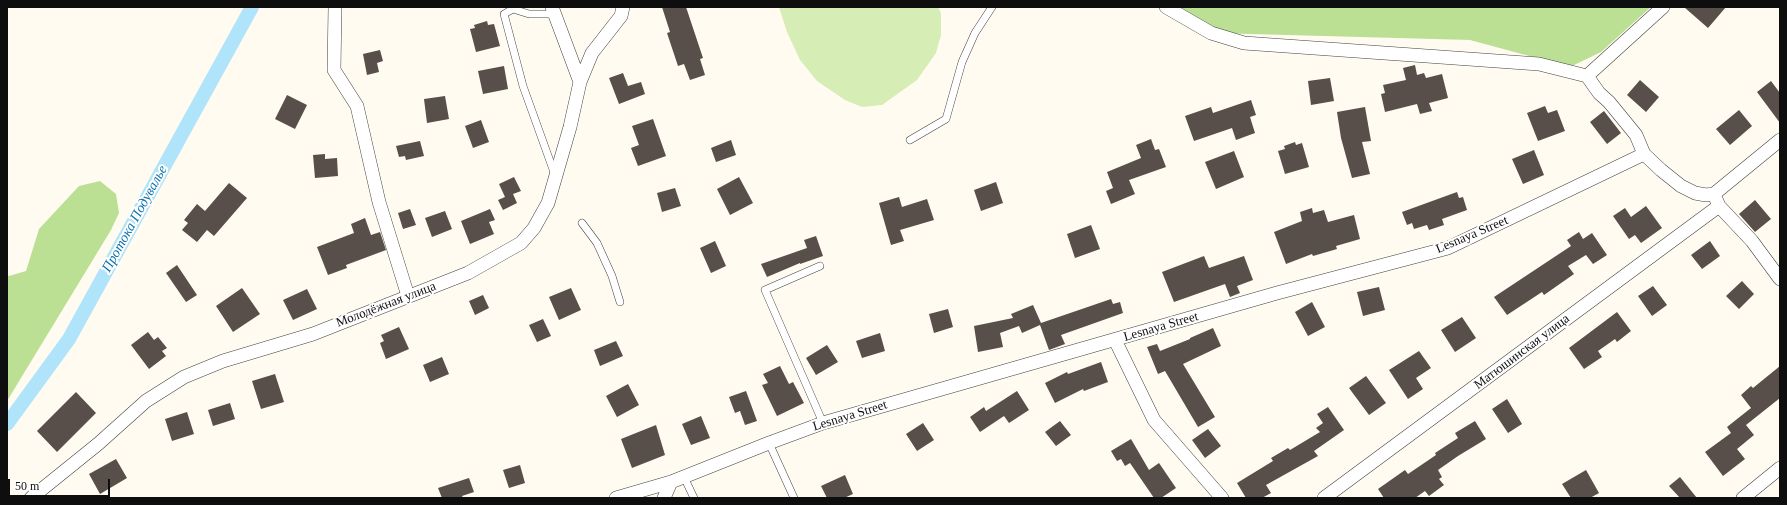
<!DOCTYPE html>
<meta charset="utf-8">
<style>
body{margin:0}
#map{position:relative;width:1787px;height:505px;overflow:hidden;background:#fffbf0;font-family:Georgia,serif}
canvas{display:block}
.frame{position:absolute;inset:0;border:8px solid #0e0e0e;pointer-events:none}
.scale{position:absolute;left:8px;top:479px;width:102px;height:18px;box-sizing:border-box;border:2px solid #0e0e0e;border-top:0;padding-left:5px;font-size:12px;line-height:14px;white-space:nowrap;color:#0e0e0e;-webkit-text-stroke:3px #fff;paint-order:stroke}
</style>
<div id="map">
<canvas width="1787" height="505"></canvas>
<div class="frame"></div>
<div class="scale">50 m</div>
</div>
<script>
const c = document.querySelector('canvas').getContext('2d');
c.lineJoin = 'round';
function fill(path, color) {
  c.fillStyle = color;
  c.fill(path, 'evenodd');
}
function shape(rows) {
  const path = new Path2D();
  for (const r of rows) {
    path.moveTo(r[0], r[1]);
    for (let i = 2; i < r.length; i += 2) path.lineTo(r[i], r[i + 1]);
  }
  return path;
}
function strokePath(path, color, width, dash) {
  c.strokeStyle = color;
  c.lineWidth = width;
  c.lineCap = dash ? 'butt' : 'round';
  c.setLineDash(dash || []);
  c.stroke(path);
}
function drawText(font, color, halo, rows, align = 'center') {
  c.font = font + ' Georgia,serif';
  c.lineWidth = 4;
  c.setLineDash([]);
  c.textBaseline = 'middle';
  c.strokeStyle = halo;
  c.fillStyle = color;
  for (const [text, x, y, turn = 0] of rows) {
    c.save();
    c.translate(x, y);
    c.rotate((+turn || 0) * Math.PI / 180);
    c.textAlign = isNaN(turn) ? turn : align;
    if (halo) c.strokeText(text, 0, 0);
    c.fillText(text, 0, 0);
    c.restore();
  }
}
const green = shape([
 [779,7,938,7,941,13,941,35,936,53,917,80,882,105,862,107,845,100,817,81,800,60,787,32]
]);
const forest = shape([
 [1176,7,1651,7,1601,52,1570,67,1470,40,1214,33],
 [100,181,116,194,119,213,111,230,7,401,7,275,9,276,26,271,39,229,79,186]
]);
const canal = shape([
 [7,424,69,339,252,7]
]);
const building = shape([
 [662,7,686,7,703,58,700,59,705,75,690,80,684,64,678,66,667,33,670,32],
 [1684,7,1726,7,1708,28],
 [487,21,488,25,494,24,500,46,476,52,470,29,475,28,474,25],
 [380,50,383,61,377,63,379,72,367,75,363,54],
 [1415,65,1417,75,1424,73,1426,78,1442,74,1448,98,1429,103,1432,111,1420,114,1417,104,1385,112,1381,94,1385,93,1383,85,1406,80,1403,68],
 [504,66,508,89,483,94,478,71],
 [623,73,628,86,641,82,645,94,619,104,609,78],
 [1330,78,1334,101,1311,105,1308,81],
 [1640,80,1659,97,1646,112,1627,95],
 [1771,81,1780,93,1780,123,1757,92],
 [287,95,307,105,295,129,275,119],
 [445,96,449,119,427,123,424,99],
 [1251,100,1256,115,1250,117,1255,133,1236,140,1232,128,1194,141,1185,116,1211,107,1213,113],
 [1545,106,1548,113,1557,110,1565,131,1538,141,1527,113],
 [1365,107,1371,141,1362,142,1370,174,1352,178,1341,138,1337,112],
 [1739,110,1752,126,1730,145,1716,129],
 [1604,111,1621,133,1607,144,1590,122],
 [653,119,666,156,638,166,631,148,639,145,632,126],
 [481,120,489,142,473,148,465,126],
 [1151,139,1155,150,1159,149,1166,167,1129,180,1135,194,1111,204,1106,191,1113,188,1107,172,1141,158,1136,145],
 [731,140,736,155,716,162,711,148],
 [420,141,424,156,406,160,405,156,399,157,396,146],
 [1295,142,1296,145,1302,143,1309,167,1285,174,1278,151,1285,149,1284,146],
 [1534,150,1544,175,1523,184,1512,159],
 [1234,151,1244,177,1216,189,1205,162],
 [325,154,325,159,337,158,338,176,315,178,313,155],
 [514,177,521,191,513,194,517,203,503,210,498,200,505,197,499,184],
 [739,177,753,203,730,215,717,189],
 [996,182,1003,203,981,211,974,190],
 [229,183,247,198,214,236,207,230,197,242,182,230,188,223,184,220,197,204,205,211],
 [675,188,681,206,662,212,657,193],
 [1457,192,1459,198,1463,197,1467,210,1442,219,1444,225,1429,230,1427,225,1414,229,1412,223,1407,225,1402,212],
 [899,197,902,207,927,199,934,220,900,230,904,241,891,245,879,203],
 [1755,200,1771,219,1755,232,1739,214],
 [1646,206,1662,228,1641,243,1635,235,1629,239,1613,216,1625,208,1631,217],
 [1312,208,1313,213,1324,210,1328,222,1354,215,1360,239,1336,246,1337,249,1313,256,1312,254,1286,264,1274,232,1302,221,1300,212],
 [410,209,416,225,403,229,398,213],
 [490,209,495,220,489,222,494,234,470,244,461,221],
 [445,211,452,229,432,237,425,218],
 [365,218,371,235,380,232,386,250,346,265,347,268,328,275,317,247,354,233,351,224],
 [1091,225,1100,249,1075,258,1067,234],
 [1579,232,1583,239,1592,233,1607,255,1593,264,1586,255,1568,266,1574,274,1544,295,1542,292,1507,315,1494,297,1571,246,1567,240],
 [816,236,823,256,800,264,800,263,767,277,761,264,807,248,804,240],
 [715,241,726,266,711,273,700,248],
 [1710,241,1720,256,1702,269,1691,255],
 [1204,256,1209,268,1244,256,1253,280,1237,286,1240,293,1230,297,1225,284,1174,302,1162,272],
 [177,265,197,295,186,302,166,273],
 [1742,281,1754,294,1739,309,1726,296],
 [1653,286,1667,305,1652,316,1638,296],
 [1379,287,1385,310,1363,316,1357,292],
 [242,288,260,314,233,332,216,306],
 [571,288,581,310,559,320,549,297],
 [307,289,317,309,293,320,283,300],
 [483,295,489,308,475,315,469,301],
 [1111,299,1113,304,1120,302,1123,313,1061,335,1065,344,1049,350,1040,325,1022,333,1019,326,1000,333,1003,347,978,352,974,326,1013,318,1011,314,1033,305,1041,323],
 [1312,302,1325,327,1308,336,1295,312],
 [948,309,953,327,934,333,929,314],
 [1617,312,1631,331,1617,342,1615,339,1598,351,1602,357,1584,369,1569,348],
 [1462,317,1476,338,1455,352,1441,330],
 [543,319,551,336,537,342,529,325],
 [399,327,409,349,386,359,380,343,384,341,381,335],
 [1213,328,1221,346,1183,364,1215,417,1198,427,1165,371,1158,374,1147,347,1157,344,1160,351,1190,339,1190,338],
 [148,332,154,340,158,337,167,348,162,351,166,356,149,369,131,345],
 [880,333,885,351,862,358,856,341],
 [616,341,623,356,600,366,594,350],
 [827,345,838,362,816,375,806,358],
 [1419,351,1431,368,1416,378,1423,389,1408,399,1389,370],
 [442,357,449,374,430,382,423,365],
 [1101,362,1108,382,1084,391,1083,389,1055,403,1045,383,1067,372,1068,374],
 [780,366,789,384,793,382,804,403,777,416,762,385,768,383,763,374],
 [1780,366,1780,398,1746,425,1754,435,1737,449,1745,459,1723,476,1705,452,1731,433,1727,427,1751,408,1741,395,1751,386,1753,388],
 [275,374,284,402,261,409,252,381],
 [1366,376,1386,403,1369,415,1349,388],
 [628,384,639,405,617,417,606,396],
 [746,391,757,421,745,425,740,411,735,413,729,397],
 [1017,391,1029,410,1009,423,1004,416,980,432,970,417,984,407,986,411],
 [76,392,96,413,57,452,37,431],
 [1507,399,1522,424,1508,433,1492,409],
 [230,403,235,419,213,426,208,410],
 [1328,407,1344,430,1314,451,1318,456,1266,485,1271,493,1262,498,1246,498,1237,483,1273,461,1271,458,1288,448,1290,450,1320,432,1316,428,1323,423,1317,414],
 [187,412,194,434,172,441,165,419],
 [701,416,710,438,691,445,682,424],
 [1060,421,1071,435,1056,446,1045,432],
 [1475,421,1486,439,1458,456,1438,470,1442,477,1439,479,1444,485,1429,496,1425,491,1415,498,1384,498,1378,489,1405,470,1408,474,1436,455,1435,453,1458,438,1455,433],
 [923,423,934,440,917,451,906,434],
 [656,425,665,455,632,468,621,439],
 [1208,429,1221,446,1205,458,1192,440],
 [1131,439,1149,470,1159,463,1176,488,1161,498,1154,498,1130,463,1125,466,1121,459,1117,461,1111,451],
 [116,459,127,478,100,494,89,474],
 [520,465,525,483,509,488,503,470],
 [1586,470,1599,493,1590,498,1571,498,1562,484],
 [845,475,853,494,844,498,827,498,821,486],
 [1680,477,1697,498,1680,498,1669,486],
 [469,478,474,492,462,496,463,498,442,498,438,488]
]);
const service = shape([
 [553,14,529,14,513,9,504,14,523,86,555,175],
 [910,140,946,119,962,62,975,33,992,7],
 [582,223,597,243,612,276,620,302],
 [820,266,765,290,823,423],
 [769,443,794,498],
 [684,477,694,498]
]);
const minor = shape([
 [335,7,334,70,357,106,379,202,408,296],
 [552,7,580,82],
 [1166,7,1211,33,1244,43,1539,64,1587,76],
 [1587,76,1599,93,1609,102,1636,135,1644,154,1661,170,1681,186,1695,193,1706,195,1714,194,1780,140],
 [1587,76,1663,7],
 [1716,199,1719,206,1752,241,1780,279],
 [1115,340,1154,420,1222,498],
 [31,498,98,444,146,401,184,377,223,361,313,334,468,273,521,243,534,228,548,203,570,127,580,82,592,53,621,16,623,7],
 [616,498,671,482,769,443,823,423,1277,293,1448,248,1644,154],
 [664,498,671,482],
 [1324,498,1719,206],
 [1743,498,1780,468]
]);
const streetNames = [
 ["Lesnaya Street",1472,235,-23],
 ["Молодёжная улица",386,305,-21],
 ["Lesnaya Street",1161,327,-16],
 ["Матюшинская улица",1522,352,-37],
 ["Lesnaya Street",850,416,-17]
];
const waterNames = [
 ["Протока Подувалье",135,219,-61]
];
fill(green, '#d6edb5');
fill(forest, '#bbe093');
strokePath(canal, '#afe4fb', 14);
fill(building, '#584e4a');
strokePath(service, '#414141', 8);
strokePath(minor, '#414141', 14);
strokePath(service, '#fff', 7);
strokePath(minor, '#fff', 13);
drawText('13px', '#0e0e0e', '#fff', streetNames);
drawText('italic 14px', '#0c71ac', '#fff', waterNames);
</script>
